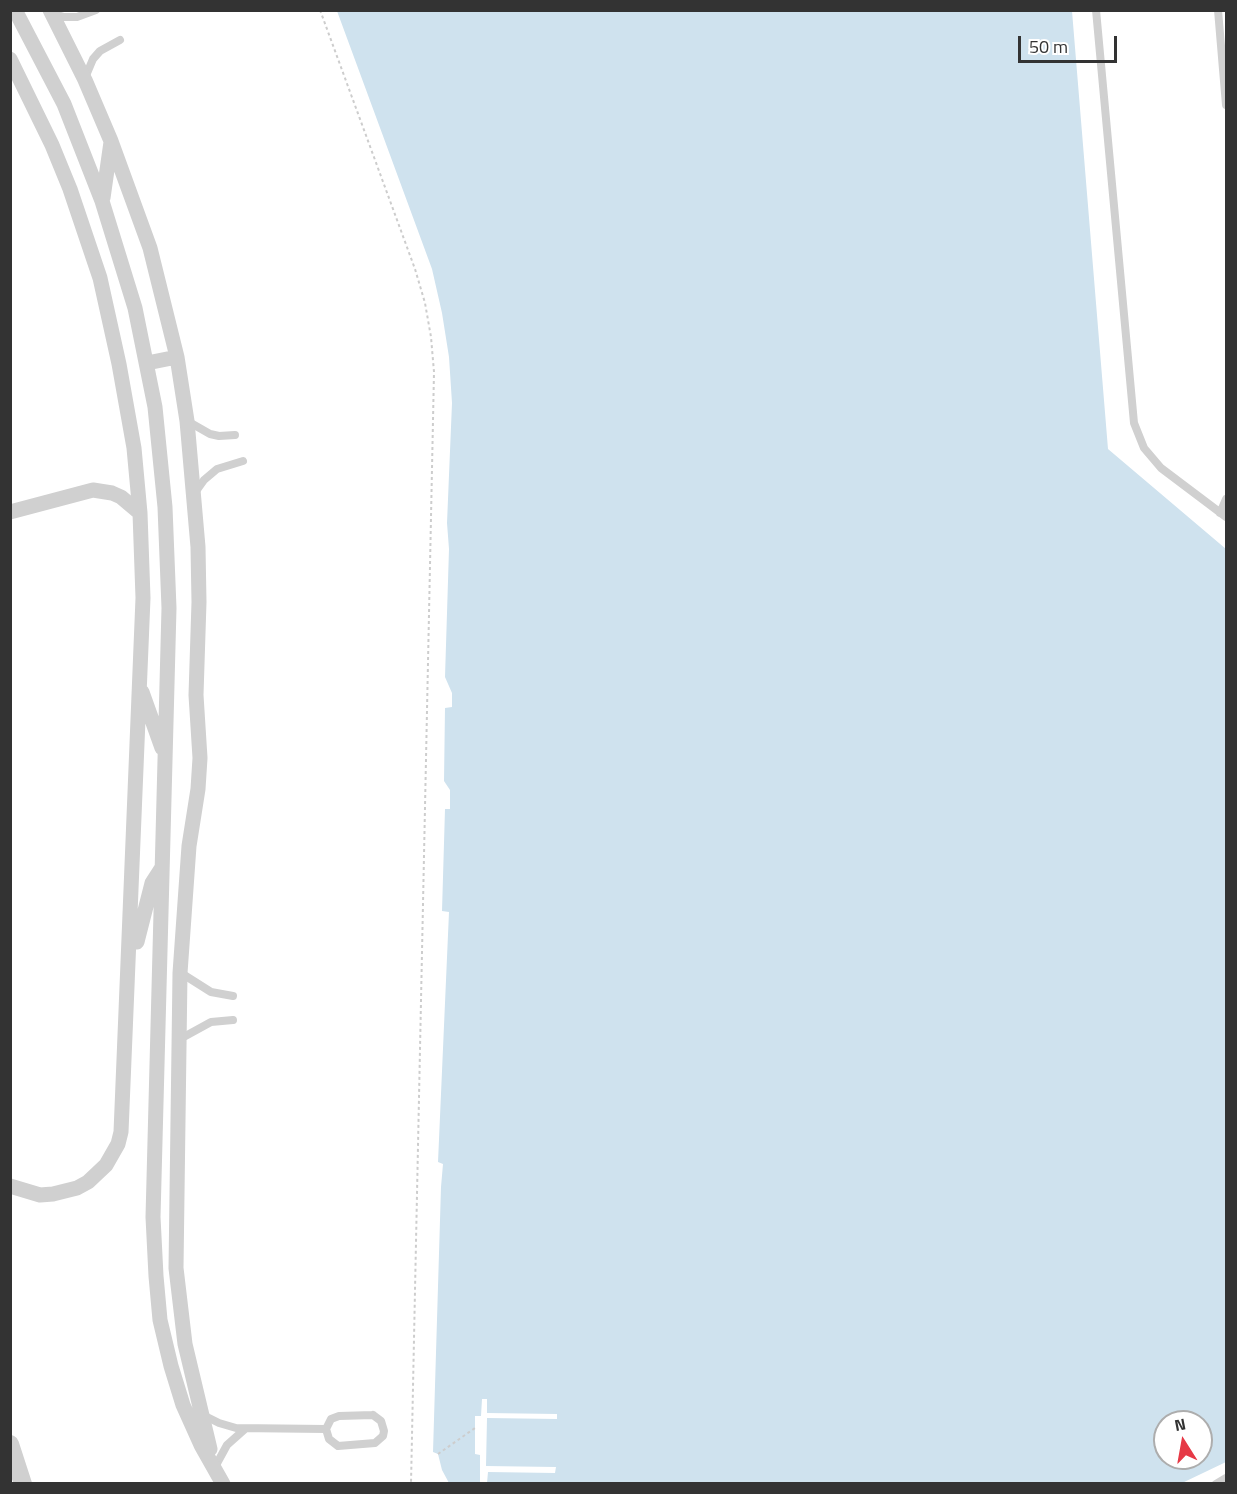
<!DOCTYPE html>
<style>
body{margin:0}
#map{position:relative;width:1237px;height:1494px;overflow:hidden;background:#fff;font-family:"Titillium Web",sans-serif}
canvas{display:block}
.frame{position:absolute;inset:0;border:12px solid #333;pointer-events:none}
.north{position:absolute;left:1153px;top:1410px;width:60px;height:60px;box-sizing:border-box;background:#fff;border:2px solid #adadad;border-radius:50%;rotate:349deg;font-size:16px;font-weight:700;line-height:24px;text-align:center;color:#333}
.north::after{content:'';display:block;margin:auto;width:21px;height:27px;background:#e63946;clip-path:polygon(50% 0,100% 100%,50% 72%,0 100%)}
.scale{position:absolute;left:1018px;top:36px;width:99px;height:27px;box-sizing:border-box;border:3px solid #333;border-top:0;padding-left:8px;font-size:18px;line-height:21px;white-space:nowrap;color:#333;-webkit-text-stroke:4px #fff;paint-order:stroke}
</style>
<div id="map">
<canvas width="1237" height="1494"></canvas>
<div class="frame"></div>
<div class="north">N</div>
<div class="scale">50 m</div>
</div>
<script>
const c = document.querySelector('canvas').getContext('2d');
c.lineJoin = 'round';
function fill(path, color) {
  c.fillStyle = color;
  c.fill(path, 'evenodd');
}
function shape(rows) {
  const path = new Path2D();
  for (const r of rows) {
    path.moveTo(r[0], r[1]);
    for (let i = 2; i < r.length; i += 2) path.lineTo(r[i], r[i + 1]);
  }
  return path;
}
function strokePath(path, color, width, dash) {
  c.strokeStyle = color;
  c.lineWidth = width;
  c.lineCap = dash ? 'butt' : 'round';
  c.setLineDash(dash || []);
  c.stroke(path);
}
const water = shape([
 [337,11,1072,11,1108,449,1226,549,1226,1462,1180,1484,449,1483,442,1470,438,1454,433,1452,441,1187,443,1164,438,1162,449,912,442,911,445,809,450,809,450,790,444,781,445,708,452,707,452,693,445,677,449,549,447,523,452,403,449,357,442,313,432,269],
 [1165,1422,1201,1422,1201,1458,1165,1458]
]);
const pier = shape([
 [482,1399,487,1399,487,1413,557,1414,557,1419,487,1418,486,1466,556,1467,555,1473,488,1472,487,1483,480,1483,480,1455,475,1454,475,1416,481,1416]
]);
const path = shape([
 [320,10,415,269,425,303,431,337,434,372,411,1484],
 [438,1454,475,1428]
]);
const service = shape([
 [1096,10,1134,423,1144,448,1161,468,1226,517],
 [1218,10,1226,105],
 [51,13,64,17,77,17,96,10],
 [85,78,93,59,100,51,120,40],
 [189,422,210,434,219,436,235,435],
 [194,494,204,480,217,469,243,461],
 [1220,513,1226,499],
 [181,973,211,992,233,996],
 [180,1039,211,1022,233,1020],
 [203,1415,219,1423,236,1428,326,1429],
 [373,1415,381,1421,384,1431,383,1436,375,1443,338,1446,329,1439,326,1429,331,1419,339,1416,373,1415],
 [215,1467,227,1445,245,1429],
 [1216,1484,1226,1478]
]);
const minor = shape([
 [15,10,64,104,102,201,135,308,155,407,165,507,169,608,153,1217,156,1276,160,1320,171,1366,183,1405,201,1445,223,1484],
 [50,10,85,80,111,141,150,248,177,357,187,421,198,547,199,602,196,695,200,758,198,789,189,846,180,973,176,1268,185,1344,210,1449],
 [10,59,52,145,70,189,100,278,119,364,134,448,140,513,143,598,121,1132,118,1144,106,1165,88,1182,77,1188,53,1194,40,1195,10,1186],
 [103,198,111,142],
 [147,363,177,357],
 [10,512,93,490,112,493,121,497,140,513],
 [142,692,162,748],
 [137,942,152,883,161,869]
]);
const tertiary = shape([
 [10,1444,23,1484]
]);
fill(water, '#cfe2ee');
fill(pier, '#fff');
strokePath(path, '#cdcdcd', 2, [3, 3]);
strokePath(service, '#d0d0d0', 8);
strokePath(minor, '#d0d0d0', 15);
strokePath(tertiary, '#d0d0d0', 18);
</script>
